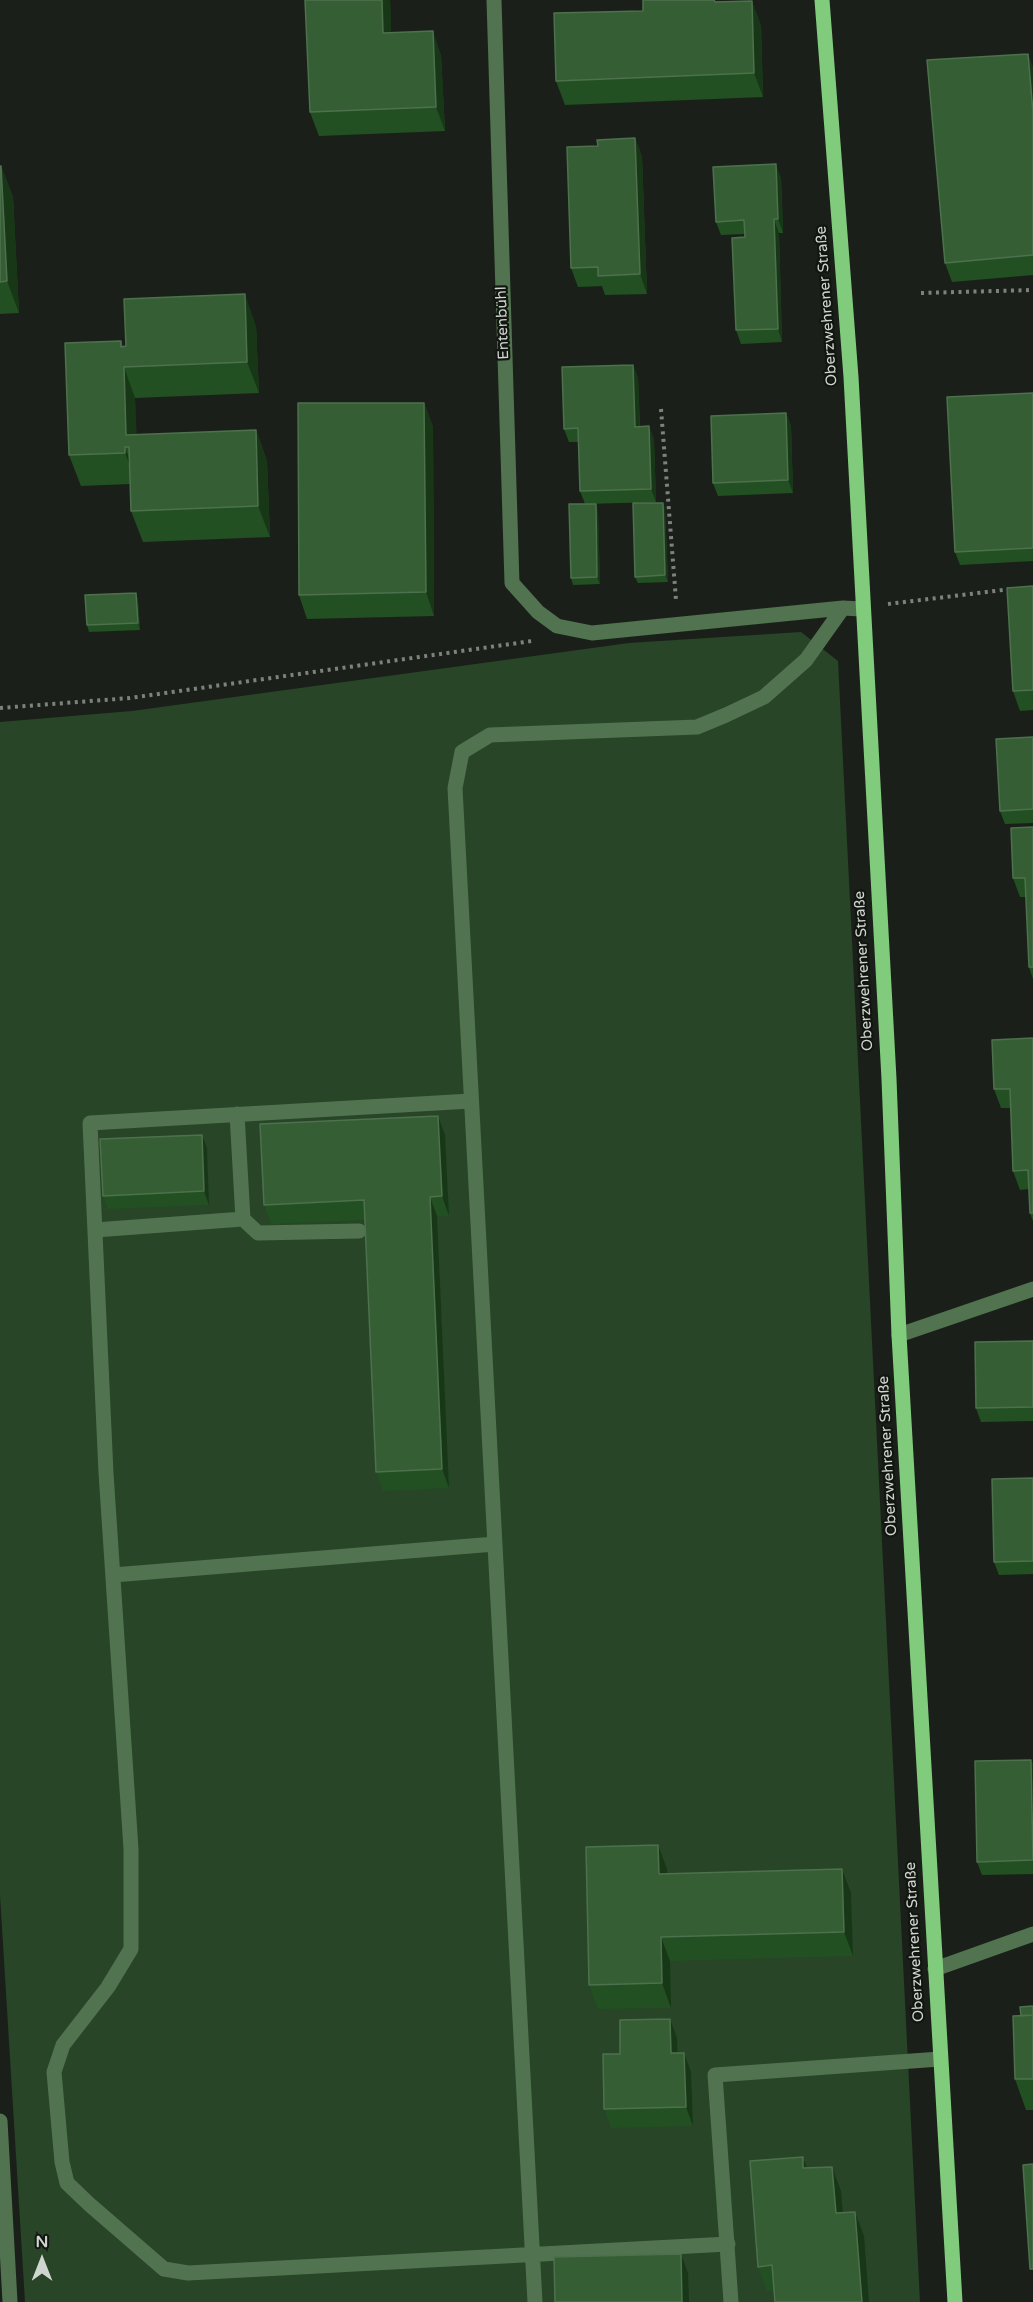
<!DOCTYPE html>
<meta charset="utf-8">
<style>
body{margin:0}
#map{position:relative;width:1033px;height:2302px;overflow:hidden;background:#1a2019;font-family:"Varela Round",sans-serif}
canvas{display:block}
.north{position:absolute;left:12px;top:2230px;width:60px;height:60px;-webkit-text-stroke:4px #111710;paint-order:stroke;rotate:0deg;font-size:16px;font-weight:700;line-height:24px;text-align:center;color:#d1d5d0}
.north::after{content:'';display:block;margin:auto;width:21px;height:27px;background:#d1d5d0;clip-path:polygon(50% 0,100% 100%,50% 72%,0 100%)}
</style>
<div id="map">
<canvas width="1033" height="2302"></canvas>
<div class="north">N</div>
</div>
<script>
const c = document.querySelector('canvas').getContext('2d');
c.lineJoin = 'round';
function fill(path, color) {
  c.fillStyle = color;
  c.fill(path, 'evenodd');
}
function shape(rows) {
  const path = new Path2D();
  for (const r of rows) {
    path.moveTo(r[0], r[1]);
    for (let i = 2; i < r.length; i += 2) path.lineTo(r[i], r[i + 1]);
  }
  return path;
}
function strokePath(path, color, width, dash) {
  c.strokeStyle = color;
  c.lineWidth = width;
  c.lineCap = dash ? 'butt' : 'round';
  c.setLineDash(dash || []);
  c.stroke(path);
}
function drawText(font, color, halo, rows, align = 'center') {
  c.font = font + ' "Varela Round",sans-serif';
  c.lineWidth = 4.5;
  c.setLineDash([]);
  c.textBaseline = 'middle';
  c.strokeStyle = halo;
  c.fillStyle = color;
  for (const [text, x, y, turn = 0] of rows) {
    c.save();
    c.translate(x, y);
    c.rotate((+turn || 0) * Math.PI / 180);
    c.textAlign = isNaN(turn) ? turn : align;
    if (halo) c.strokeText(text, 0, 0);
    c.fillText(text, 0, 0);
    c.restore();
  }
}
const green = shape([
 [801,632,838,661,920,2302,25,2302,0,1895,0,722,132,711,629,643]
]);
const path = shape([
 [921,293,1033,290],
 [661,409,676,600],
 [888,604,1011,589],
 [0,708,130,698,532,641]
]);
const minor = shape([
 [494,0,512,583,538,612,557,626,592,633,843,608,861,609],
 [471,1101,90,1123,106,1473,131,1849,131,1949,108,1987,63,2045,54,2072,62,2162,67,2183,89,2204,164,2269,188,2273,728,2244],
 [237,1114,243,1219],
 [95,1230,243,1219,258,1233,359,1231],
 [899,1335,1033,1289],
 [113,1575,495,1544],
 [935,1969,1033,1934],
 [0,2121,10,2302],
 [535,2302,455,788,462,752,490,735,697,727,726,715,764,697,806,660,843,608],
 [731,2302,715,2075,940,2059]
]);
const major = shape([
 [822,0,851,377,889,1079,899,1335,955,2302]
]);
const wall = shape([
 [390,0,391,33,441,55,445,131,319,136,310,112],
 [722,2,761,25,763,97,565,105,556,81,643,11],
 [1028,54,1033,68,1033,275,952,282,945,263],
 [635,138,642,157,647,294,605,295,602,286,578,287,571,268,598,146],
 [0,166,1,166,13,197,19,313,0,314],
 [781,178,783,233,779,233,782,342,741,344,736,330,745,234,721,235,716,222],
 [256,326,259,393,135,398,136,435,256,430,267,461,270,537,143,542,131,511,130,484,81,486,69,455,121,341,123,347],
 [633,365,638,378,640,427,649,426,654,440,656,502,585,504,580,491,578,442,569,442,564,429],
 [1033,393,1033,561,960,565,955,552],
 [424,403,433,427,434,616,307,619,299,595],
 [786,413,791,426,793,493,718,496,713,483],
 [663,503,665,509,668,582,638,583,635,577],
 [598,511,600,584,573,585,571,578],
 [1033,586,1033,710,1020,711,1013,691],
 [136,593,138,600,140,630,89,632,87,625],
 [1033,737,1033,823,1005,824,1000,811],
 [1033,827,1033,979,1029,967,1026,897,1020,897,1013,878],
 [1033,1038,1033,1221,1030,1213,1029,1189,1020,1190,1013,1171,1011,1108,1001,1108,994,1089],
 [445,1135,449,1216,437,1216,449,1488,383,1491,376,1472,365,1220,271,1224,264,1205],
 [207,1148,209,1205,108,1209,103,1196],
 [1033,1341,1033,1421,981,1422,976,1408],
 [1033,1478,1033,1574,999,1575,994,1562],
 [1031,1760,1033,1764,1033,1874,982,1875,977,1862],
 [658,1845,667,1869,667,1873,851,1893,853,1956,670,1961,671,2008,598,2009,589,1985],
 [1033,2006,1033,2110,1026,2110,1015,2079,1021,2016],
 [670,2019,677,2038,677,2053,684,2053,691,2072,693,2126,611,2128,604,2109,620,2054],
 [807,2168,841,2191,843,2213,855,2212,864,2236,774,2290,767,2291,758,2267]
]);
const shadedWall = shape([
 [382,0,390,0,392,57,383,33],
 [752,1,761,25,763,97,754,73],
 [433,31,441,55,445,131,436,107],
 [1028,54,1033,68,1033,112],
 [635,138,642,157,647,294,640,274],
 [776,164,781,178,783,233,778,219],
 [1,166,13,197,19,313,7,281],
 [774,219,779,233,782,342,778,329],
 [245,294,256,326,259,393,247,362],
 [633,365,638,378,640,440,635,427],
 [124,367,135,398,138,466,126,435],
 [424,403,433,427,434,616,426,592],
 [786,413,791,426,793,493,788,480],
 [649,426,654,440,656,502,651,489],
 [256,430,267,461,270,537,258,506],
 [125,447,137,479,137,484,125,453],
 [663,503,665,509,668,582,665,575],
 [596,504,598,511,600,584,597,577],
 [136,593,138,600,140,630,138,623],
 [438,1116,445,1135,449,1216,442,1196],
 [202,1135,207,1148,209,1205,204,1191],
 [430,1197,437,1216,449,1488,442,1469],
 [1031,1760,1033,1764,1033,1848],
 [658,1845,667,1869,668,1898,659,1874],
 [842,1869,851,1893,853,1956,844,1932],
 [661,1937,670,1961,671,2008,662,1983],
 [670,2019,677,2038,678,2072,671,2053],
 [684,2053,691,2072,693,2126,686,2107],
 [803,2157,811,2181,803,2168],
 [832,2167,841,2191,845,2238,836,2213],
 [855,2212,864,2236,869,2302,862,2302],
 [681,2254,688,2273,689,2302,682,2302]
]);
const building = shape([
 [305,0,382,0,383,33,433,31,436,107,310,112,305,0],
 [643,0,714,0,715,2,752,1,754,73,556,81,554,13,643,11,643,0],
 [1028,54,1033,112,1033,255,945,263,927,60,1028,54],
 [635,138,640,274,598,276,598,267,571,268,567,147,598,146,597,140,635,138],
 [776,164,778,219,774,219,778,329,736,330,732,238,745,237,744,220,716,222,713,167,776,164],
 [0,166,1,166,7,281,0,282,0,166],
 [245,294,247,362,124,367,126,435,256,430,258,506,131,511,129,447,125,447,125,453,69,455,65,343,121,341,121,347,126,346,124,299,245,294],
 [633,365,635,427,649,426,651,489,580,491,578,428,564,429,562,367,633,365],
 [1033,393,1033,548,955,552,947,397,1033,393],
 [298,403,424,403,426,592,299,595,298,403],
 [786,413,788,480,713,483,711,416,786,413],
 [633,503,663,503,665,575,635,577,633,503],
 [569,504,596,504,597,577,571,578,569,504],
 [1033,586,1033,690,1013,691,1007,588,1033,586],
 [136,593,138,623,87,625,85,595,136,593],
 [1033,737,1033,809,1000,811,996,739,1033,737],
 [1033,827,1033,967,1029,967,1025,878,1013,878,1011,828,1033,827],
 [1033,1038,1033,1213,1030,1213,1028,1170,1013,1171,1010,1089,994,1089,992,1040,1033,1038],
 [438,1116,442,1196,430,1197,442,1469,376,1472,364,1200,264,1205,260,1124,438,1116],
 [202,1135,204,1191,103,1196,100,1139,202,1135],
 [1033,1341,1033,1407,976,1408,975,1342,1033,1341],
 [1033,1478,1033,1561,994,1562,992,1479,1033,1478],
 [1031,1760,1033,1860,977,1862,975,1761,1031,1760],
 [658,1845,659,1874,842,1869,844,1932,661,1937,662,1983,589,1985,586,1847,658,1845],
 [1033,2006,1033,2015,1021,2016,1020,2007,1033,2006],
 [1033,2015,1033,2079,1015,2079,1013,2016,1033,2015],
 [670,2019,671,2053,684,2053,686,2107,604,2109,603,2054,620,2054,620,2020,670,2019],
 [803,2157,803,2168,832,2167,836,2213,855,2212,862,2302,775,2302,772,2265,758,2267,750,2161,803,2157],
 [1033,2164,1033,2269,1030,2269,1023,2165,1033,2164],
 [681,2254,682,2302,555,2302,554,2257,681,2254]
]);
const streetNames = [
 ["Oberzwehrener Straße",827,306,-94],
 ["Entenbühl",503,323,-92],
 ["Oberzwehrener Straße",864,971,-93],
 ["Oberzwehrener Straße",888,1456,-93],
 ["Oberzwehrener Straße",915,1942,-93]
];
fill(green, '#284527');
strokePath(path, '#7d827c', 4, [3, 4.5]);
strokePath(minor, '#51734f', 15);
strokePath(major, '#81cb7d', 15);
fill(wall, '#225022');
fill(shadedWall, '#173717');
fill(building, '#355e35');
strokePath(building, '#4d714d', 1.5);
drawText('15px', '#d1d5d0', '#111710', streetNames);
</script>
